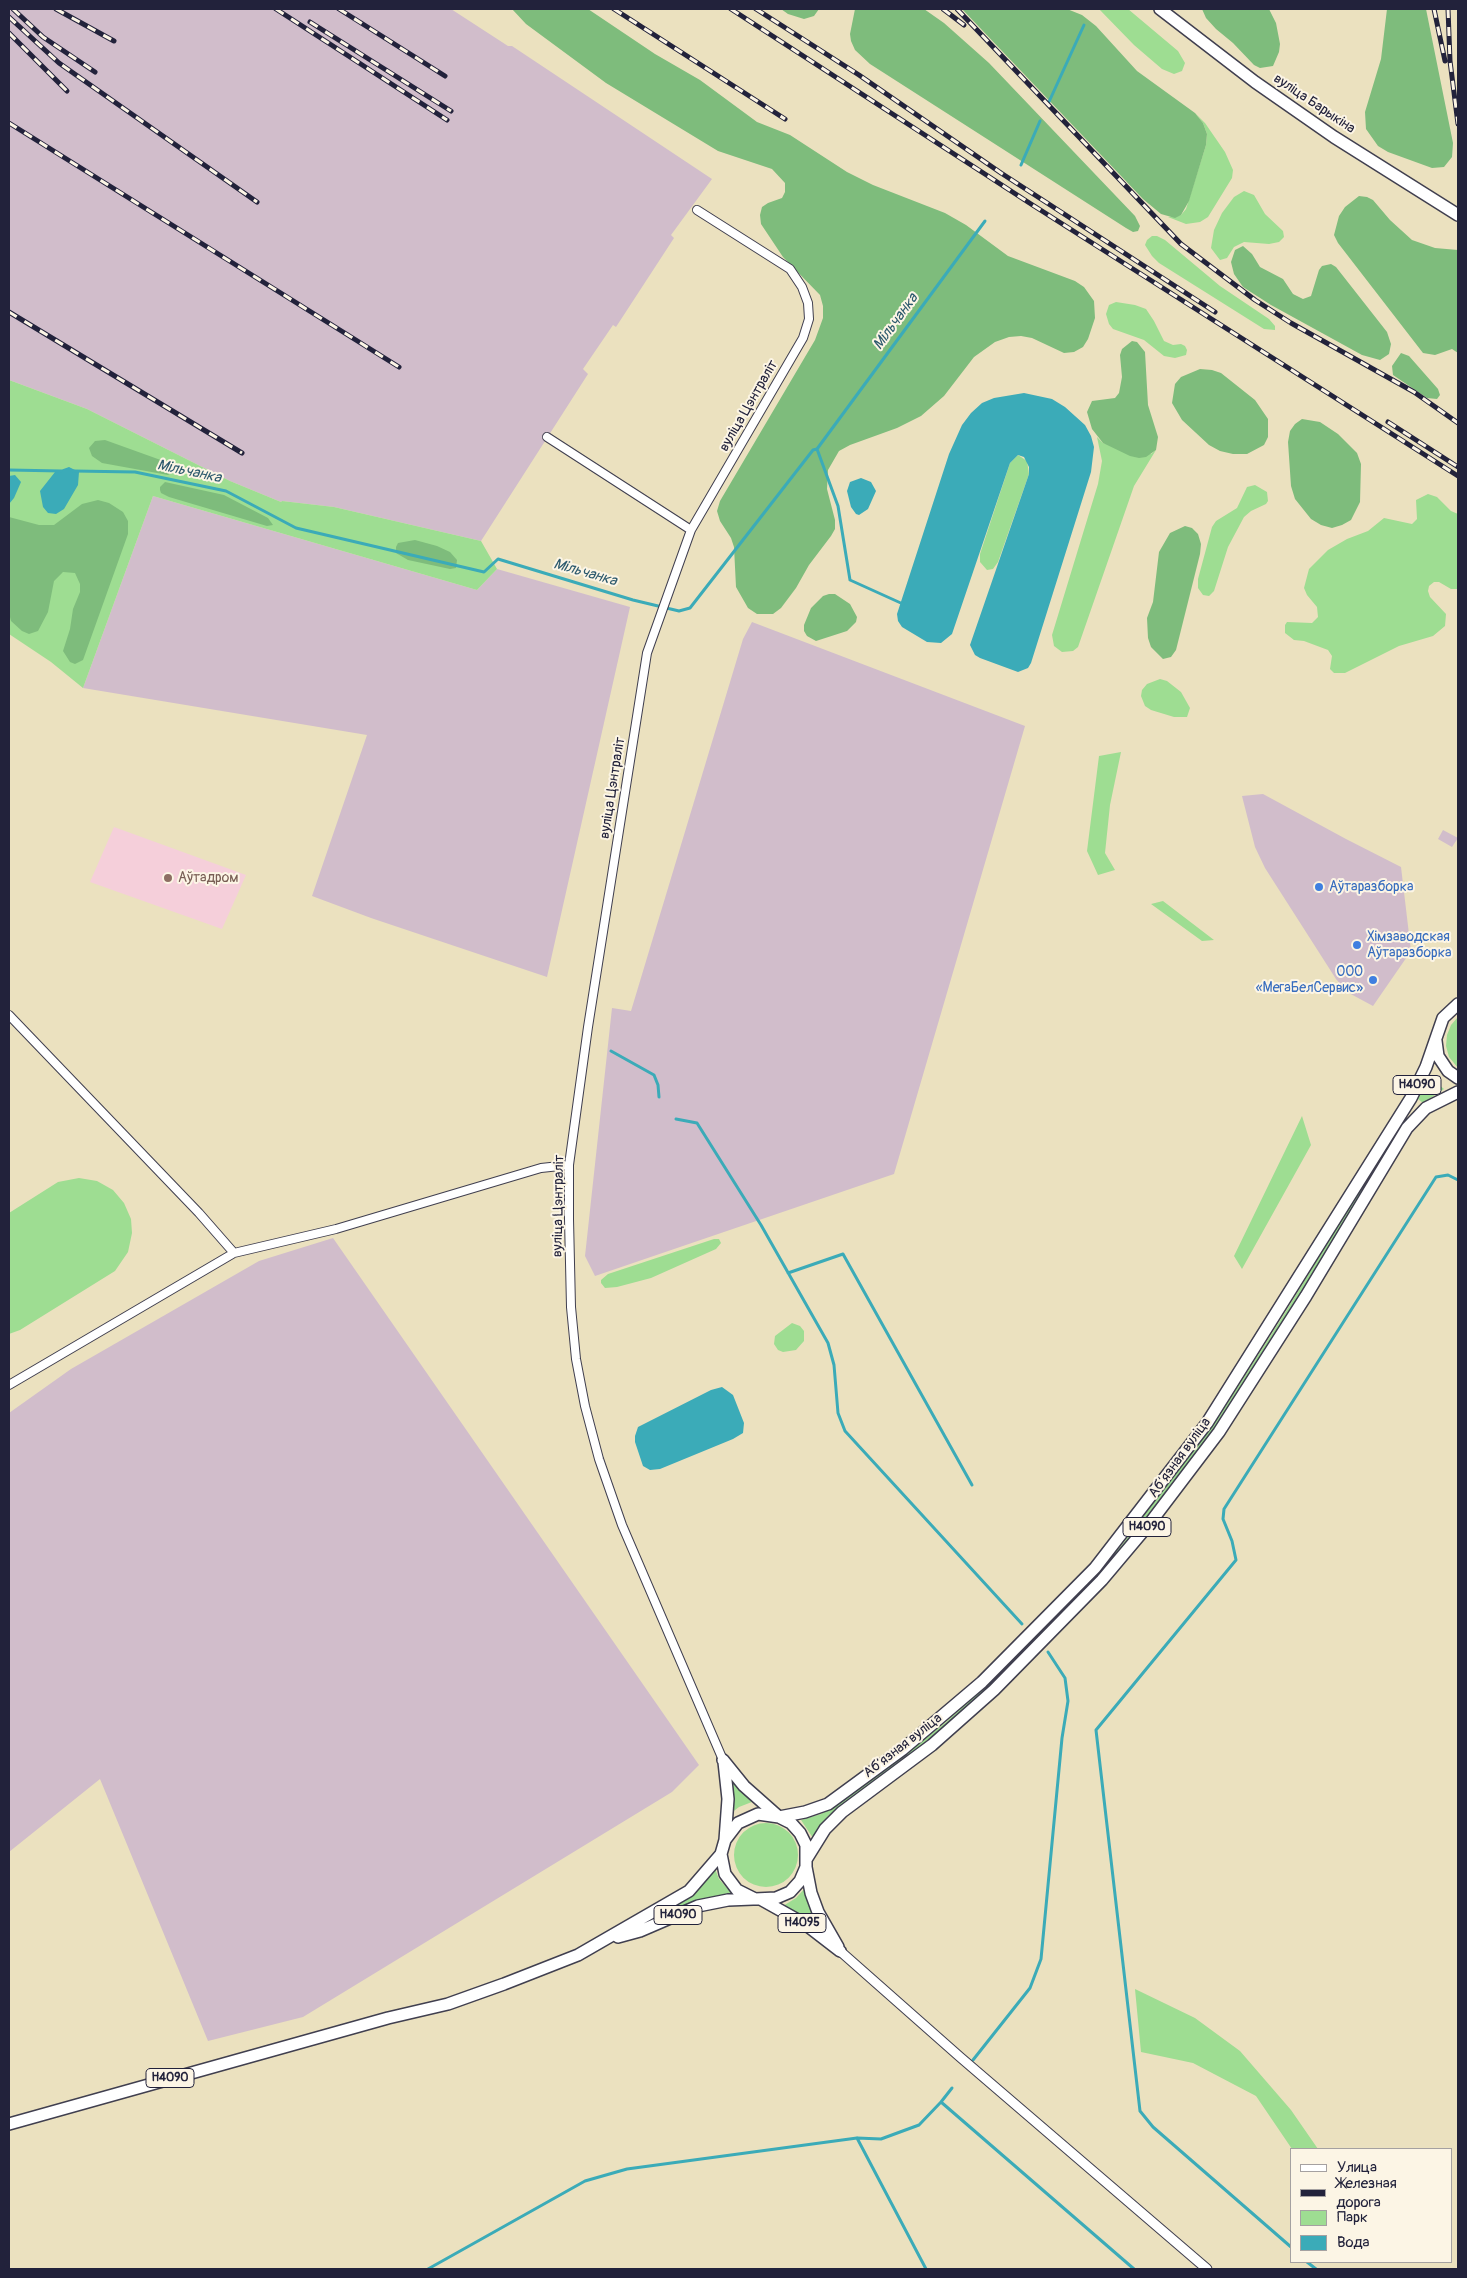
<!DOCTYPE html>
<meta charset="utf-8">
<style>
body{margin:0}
#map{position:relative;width:1467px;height:2278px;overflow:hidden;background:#ebe1bf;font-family:Pangolin,sans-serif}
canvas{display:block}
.frame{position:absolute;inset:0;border:10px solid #22223b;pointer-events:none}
.legend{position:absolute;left:1290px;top:2148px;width:162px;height:115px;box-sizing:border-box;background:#fcf5e5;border:1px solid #a5a1a1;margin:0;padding:6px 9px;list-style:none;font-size:15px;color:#22223b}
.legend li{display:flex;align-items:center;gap:10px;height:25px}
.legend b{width:25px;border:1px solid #a5a1a1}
</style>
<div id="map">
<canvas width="1467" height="2278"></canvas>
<div class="frame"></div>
<ul class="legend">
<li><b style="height:6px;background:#fff"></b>Улица</li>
<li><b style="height:6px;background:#22223b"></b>Железная дорога</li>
<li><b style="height:14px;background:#9edd92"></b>Парк</li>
<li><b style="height:14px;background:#3babb8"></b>Вода</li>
</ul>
</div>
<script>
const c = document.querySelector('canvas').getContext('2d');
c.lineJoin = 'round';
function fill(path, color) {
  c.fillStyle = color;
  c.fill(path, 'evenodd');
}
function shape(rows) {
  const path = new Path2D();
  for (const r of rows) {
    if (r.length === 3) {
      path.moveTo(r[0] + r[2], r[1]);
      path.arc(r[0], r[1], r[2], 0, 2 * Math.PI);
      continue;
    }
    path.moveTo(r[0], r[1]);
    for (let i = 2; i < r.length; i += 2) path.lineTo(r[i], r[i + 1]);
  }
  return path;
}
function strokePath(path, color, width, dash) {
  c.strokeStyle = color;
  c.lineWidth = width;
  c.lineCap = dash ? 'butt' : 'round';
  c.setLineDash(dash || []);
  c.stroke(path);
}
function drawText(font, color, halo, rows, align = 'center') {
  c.font = font + ' Pangolin,sans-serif';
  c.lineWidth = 4;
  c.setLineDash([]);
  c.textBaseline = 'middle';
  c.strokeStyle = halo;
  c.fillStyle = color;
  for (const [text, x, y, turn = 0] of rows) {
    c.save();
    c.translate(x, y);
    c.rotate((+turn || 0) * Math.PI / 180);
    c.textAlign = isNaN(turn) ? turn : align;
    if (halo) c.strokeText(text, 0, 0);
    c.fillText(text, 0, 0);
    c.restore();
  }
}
const built = shape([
 [114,827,246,875,222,929,90,882]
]);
const industrial = shape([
 [9,9,451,9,508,46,512,46,712,179,671,235,674,238,616,327,613,325,583,369,588,374,481,541,334,507,282,501,281,502,230,481,87,409,9,380],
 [153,496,477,590,497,569,630,607,547,977,371,918,312,896,367,735,83,688],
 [752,622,1025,726,894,1174,595,1276,585,1256,612,1008,631,1011,743,639],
 [1263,794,1346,839,1401,867,1411,951,1373,1006,1347,992,1336,979,1265,868,1255,847,1242,796],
 [1443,830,1458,838,1452,847,1438,839],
 [333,1238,699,1765,672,1792,303,2017,208,2041,100,1779,9,1852,9,1413,71,1369,259,1261]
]);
const green = shape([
 [1099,9,1128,9,1178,51,1185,63,1182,71,1174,74,1162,69,1134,45],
 [1195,113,1205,123,1225,152,1233,170,1232,178,1208,217,1200,222,1186,224,1168,217,1181,215,1186,209,1206,145,1207,134,1203,123],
 [1244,191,1254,195,1265,214,1283,231,1284,237,1279,242,1269,244,1244,242,1234,247,1227,258,1220,260,1211,248,1214,230,1222,213,1234,197],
 [1152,236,1157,236,1165,240,1220,286,1269,319,1275,326,1275,330,1264,329,1159,263,1152,256,1145,245,1147,240],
 [1116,302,1135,305,1146,309,1154,321,1164,341,1173,345,1181,344,1185,346,1187,350,1186,355,1175,358,1164,356,1144,340,1113,329,1109,324,1106,314,1109,305],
 [9,380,87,409,230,481,281,502,282,501,334,507,481,541,497,569,477,590,153,496,83,688,51,662,9,634],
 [1097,437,1103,443,1151,454,1156,450,1134,486,1078,647,1073,651,1062,652,1054,646,1052,635,1098,484,1102,461],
 [1018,455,1027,461,1029,474,998,562,993,569,987,570,980,562,980,554,1010,463],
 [1255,485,1267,492,1268,501,1266,504,1251,511,1244,517,1228,547,1214,591,1209,596,1203,595,1198,588,1198,579,1212,527,1216,521,1237,508,1247,487],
 [1428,494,1437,497,1451,511,1458,514,1458,589,1451,589,1439,582,1434,582,1429,586,1428,591,1430,597,1446,614,1445,626,1433,636,1399,646,1345,673,1334,673,1330,669,1332,656,1328,650,1304,641,1294,640,1285,633,1285,625,1287,622,1312,623,1318,617,1317,607,1307,595,1304,588,1309,569,1328,550,1347,539,1368,531,1384,518,1412,524,1417,519,1416,500],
 [1160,679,1167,681,1181,692,1190,708,1187,717,1174,717,1151,710,1145,706,1141,696,1142,690,1147,684],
 [1121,752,1110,805,1105,853,1115,870,1098,875,1087,851,1099,756],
 [1163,901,1214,940,1202,941,1151,904],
 [1458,1017,1458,1068,1449,1057,1446,1046,1447,1035,1451,1025],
 [1428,1076,1444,1089,1423,1103,1418,1099],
 [1302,1116,1311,1145,1242,1269,1234,1256],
 [1405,1117,1408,1118,1320,1264,1206,1440,1114,1558,1066,1610,986,1691,900,1763,828,1816,813,1838,801,1820,821,1814,833,1807,878,1775,945,1723,1027,1648,1121,1546,1220,1415,1283,1316],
 [79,1178,97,1181,113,1190,124,1203,131,1219,132,1233,128,1252,115,1271,20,1330,9,1334,9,1213,58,1182],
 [714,1239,719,1239,721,1243,716,1249,651,1278,617,1287,605,1288,601,1283,601,1280,608,1274],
 [792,1323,800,1326,804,1331,804,1341,796,1350,783,1352,778,1350,774,1344,775,1336],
 [729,1777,757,1800,739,1807,730,1814],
 [766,1855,32],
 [714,1866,719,1879,732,1894,709,1898,639,1927,637,1925],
 [806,1887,827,1933,783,1906,796,1898],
 [1135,1989,1195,2018,1240,2051,1291,2110,1318,2149,1292,2149,1256,2096,1193,2063,1141,2052]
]);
const forest = shape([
 [512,9,588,9,655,54,700,80,757,122,790,135,847,172,873,185,945,213,966,225,1008,256,1075,281,1084,287,1094,301,1095,318,1088,339,1083,347,1074,352,1064,353,1032,338,1021,336,1009,337,995,342,974,357,944,396,921,416,897,428,850,445,839,451,828,470,827,489,835,520,835,529,831,536,809,565,796,588,781,608,773,614,757,614,748,608,736,587,734,547,731,538,720,521,717,511,720,501,815,340,823,318,823,306,820,295,783,257,761,224,760,215,762,207,768,203,782,198,785,192,785,183,772,169,718,151,606,83,526,24],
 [781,9,819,9,814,16,804,19,788,14],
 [855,9,924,9,944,23,989,63,1135,216,1140,226,1138,231,1133,232,1126,228,870,64,855,50,851,41,850,34],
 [962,9,1067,9,1082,15,1096,26,1137,71,1195,113,1203,123,1207,134,1206,145,1189,201,1181,215,1175,218,1161,214,1143,199],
 [1202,9,1269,9,1276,23,1280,44,1279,52,1273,66,1260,68,1254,65,1233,43,1216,29,1206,18],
 [1387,9,1426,9,1453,143,1452,157,1444,167,1432,168,1388,152,1378,146,1366,129,1365,112,1381,59],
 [1359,196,1367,197,1373,200,1390,220,1412,240,1435,248,1458,250,1458,353,1452,349,1435,355,1423,353,1338,243,1334,235,1339,216,1345,207],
 [1243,246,1252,254,1260,267,1283,279,1293,294,1303,299,1311,296,1319,270,1322,266,1331,264,1336,267,1387,332,1391,344,1389,354,1380,360,1362,355,1271,305,1243,287,1234,274,1231,262,1235,250],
 [1132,341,1137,342,1145,352,1148,405,1158,437,1156,450,1146,457,1139,458,1130,456,1103,443,1092,429,1087,412,1092,401,1115,398,1119,393,1122,377,1120,355,1122,349],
 [1401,353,1409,356,1438,389,1440,395,1437,399,1427,398,1393,375,1392,366],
 [1200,369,1212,370,1221,373,1255,400,1268,419,1268,437,1264,445,1247,454,1233,454,1220,451,1209,445,1182,420,1172,403,1175,384,1181,377],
 [1302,419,1320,422,1338,434,1357,453,1361,464,1360,502,1351,520,1342,525,1332,528,1321,525,1311,519,1295,499,1291,486,1288,442,1290,431,1295,424],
 [105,440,169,463,174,466,176,470,168,475,102,463,92,456,89,448,95,441],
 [165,482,224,495,268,518,273,525,267,526,169,497,161,493,160,490,160,487],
 [98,500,109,503,123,512,128,521,128,534,83,660,75,664,70,662,63,651,70,629,73,609,80,592,80,584,75,573,63,572,54,581,48,612,38,631,29,634,22,631,11,621,9,613,9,517,39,525,54,525,82,504],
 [1185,526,1192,528,1198,534,1201,544,1200,554,1176,650,1171,657,1163,659,1151,647,1148,638,1147,618,1153,602,1159,552,1170,533],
 [415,540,437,546,450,552,457,560,456,568,450,569,408,560,396,553,396,547,398,543],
 [829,594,835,594,850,604,857,617,856,622,847,631,816,641,807,636,804,631,804,625,811,608,823,596]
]);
const water = shape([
 [1024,393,1052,399,1065,407,1085,425,1091,436,1094,447,1091,472,1031,663,1028,668,1018,672,980,658,975,655,970,645,1029,474,1029,467,1024,457,1018,455,1010,463,952,634,941,643,927,642,902,627,898,621,897,614,949,454,962,425,971,413,982,403,994,398],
 [69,467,79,472,78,485,64,509,56,514,48,513,43,507,40,491,55,472],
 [15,475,21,482,14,498,9,504,9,476],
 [861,478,871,482,876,491,868,509,859,515,856,514,851,507,847,491,850,482],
 [722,1387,733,1395,744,1423,743,1433,733,1439,660,1469,650,1470,643,1466,635,1442,635,1436,638,1427,711,1390]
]);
const stream = shape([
 [1048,104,1084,25],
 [1021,165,1040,121],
 [817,449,838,506,850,580,903,604],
 [9,470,61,471],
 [74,471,135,472,226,491,296,528,484,572,498,559,633,600,679,611,690,608,813,450,817,449,985,221],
 [611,1051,654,1075,658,1085,659,1097],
 [676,1119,697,1123,761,1225,828,1343,834,1365,838,1413,845,1431,1022,1624],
 [788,1273,843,1254,972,1485],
 [973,2060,1030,1988,1041,1959,1062,1738,1068,1701,1065,1678,1048,1652],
 [941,2102,952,2088],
 [857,2138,926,2269],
 [1291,2247,1153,2127,1140,2111,1096,1730,1236,1560,1232,1541,1223,1519,1224,1509,1436,1177,1448,1175,1458,1180],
 [1307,2262,1316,2269],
 [428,2269,585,2181,627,2169,857,2138,881,2139,919,2125,941,2102,1134,2269]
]);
const minor = shape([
 [697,210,790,269,802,287,808,303,809,319,803,338,691,530,647,653,588,1027,569,1165,569,1219,571,1307,576,1359,585,1406,599,1459,622,1525,723,1760],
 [547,437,691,530],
 [9,1015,199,1213,234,1253],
 [9,1385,234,1253,336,1229,541,1168,569,1165]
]);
const tertiary = shape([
 [840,1951,960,2057,1207,2269]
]);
const primary = shape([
 [1160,9,1255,82,1334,137,1458,215],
 [1436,1041,1438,1056,1448,1071,1458,1078],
 [723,1760,744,1786,779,1817,791,1823,800,1833,806,1845,806,1867,800,1881,790,1892,776,1898,755,1899,737,1890,725,1874,721,1854,725,1840,738,1823,758,1814,779,1817,805,1812,828,1804,903,1749,982,1682,1095,1568,1207,1423,1411,1098,1426,1067,1443,1018,1458,1004],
 [724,1762,728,1799,725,1840],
 [807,1858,825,1829,842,1812,932,1745,994,1690,1102,1580,1150,1523,1219,1432,1306,1296,1407,1128,1426,1108,1458,1092],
 [806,1867,811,1893,818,1912,838,1947],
 [762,1900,805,1924,840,1951],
 [618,1937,640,1931,698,1906,728,1900,753,1899],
 [9,2124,388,2018,448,2004,504,1984,578,1955,689,1891,721,1854]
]);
const rail = shape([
 [13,9,43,37,95,72],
 [56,9,114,41],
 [276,9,447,120],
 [339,9,445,76],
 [614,9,785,119],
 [731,9,1031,204,1458,476],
 [756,9,859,75,1001,173,1215,312],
 [943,9,964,25],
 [957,9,1181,244,1255,300,1291,323,1414,392,1458,423],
 [1434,9,1445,61],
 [1448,9,1450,61,1458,124],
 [9,17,59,63,257,202],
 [310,22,451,111],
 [9,33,67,91],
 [9,123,399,367],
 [9,312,242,453],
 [1388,422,1458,467]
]);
const markers = [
 [168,878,5,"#8d6e63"],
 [1319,887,5,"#3f7fe0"],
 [1357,945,5,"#3f7fe0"],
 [1373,980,5,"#3f7fe0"]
];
const shields = [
 [1417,1085,48],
 [1147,1527,48],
 [678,1915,48],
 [802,1923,48],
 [170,2078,48]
];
const shieldNames = [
 ["Н4090",1417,1085],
 ["Н4090",1147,1527],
 ["Н4090",678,1915],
 ["Н4095",802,1923],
 ["Н4090",170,2078]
];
const streetNames = [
 ["вуліца Барыкіна",1314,104,34],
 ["вуліца Цэнтраліт",749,406,-60],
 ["вуліца Цэнтраліт",613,788,-81],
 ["вуліца Цэнтраліт",559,1206,-89],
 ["Абʼязная вуліца",1180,1458,-54],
 ["Абʼязная вуліца",903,1746,-38]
];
const educationNames = [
 ["Аўтадром",178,878]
];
const shopNames = [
 ["Аўтаразборка",1329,887],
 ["Хімзаводская",1367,937],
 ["Аўтаразборка",1367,953],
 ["ООО",1363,972,"right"],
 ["«МегаБелСервис»",1363,988,"right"]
];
const waterNames = [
 ["Мільчанка",896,322,-54],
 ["Мільчанка",189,472,12],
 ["Мільчанка",585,573,16]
];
fill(built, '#f5cfda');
fill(industrial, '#d1bdcb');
fill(green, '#9edd92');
fill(forest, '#7ebc7c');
fill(water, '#3babb8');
strokePath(stream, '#3babb8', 3);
strokePath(minor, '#403f4f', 10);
strokePath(tertiary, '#403f4f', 11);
strokePath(primary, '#403f4f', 14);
strokePath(minor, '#fff', 8);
strokePath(tertiary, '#fff', 9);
strokePath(primary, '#fff', 11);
strokePath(rail, '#22223b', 5);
strokePath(rail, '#fcf5e5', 3, [9]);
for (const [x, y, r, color] of markers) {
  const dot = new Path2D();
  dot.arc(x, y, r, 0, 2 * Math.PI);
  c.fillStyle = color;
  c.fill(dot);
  strokePath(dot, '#fcf5e5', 2);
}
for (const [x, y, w] of shields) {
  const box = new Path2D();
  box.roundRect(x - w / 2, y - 9.5, w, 19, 4);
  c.fillStyle = '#fcf5e5';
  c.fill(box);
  strokePath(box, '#22223b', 1);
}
drawText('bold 12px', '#22223b', null, shieldNames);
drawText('14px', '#22223b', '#fcf5e5', streetNames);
drawText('14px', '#785e54', '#fcf5e5', educationNames, 'left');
drawText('14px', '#366cbe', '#fcf5e5', shopNames, 'left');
drawText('italic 15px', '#2c596d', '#fcf5e5', waterNames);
</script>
